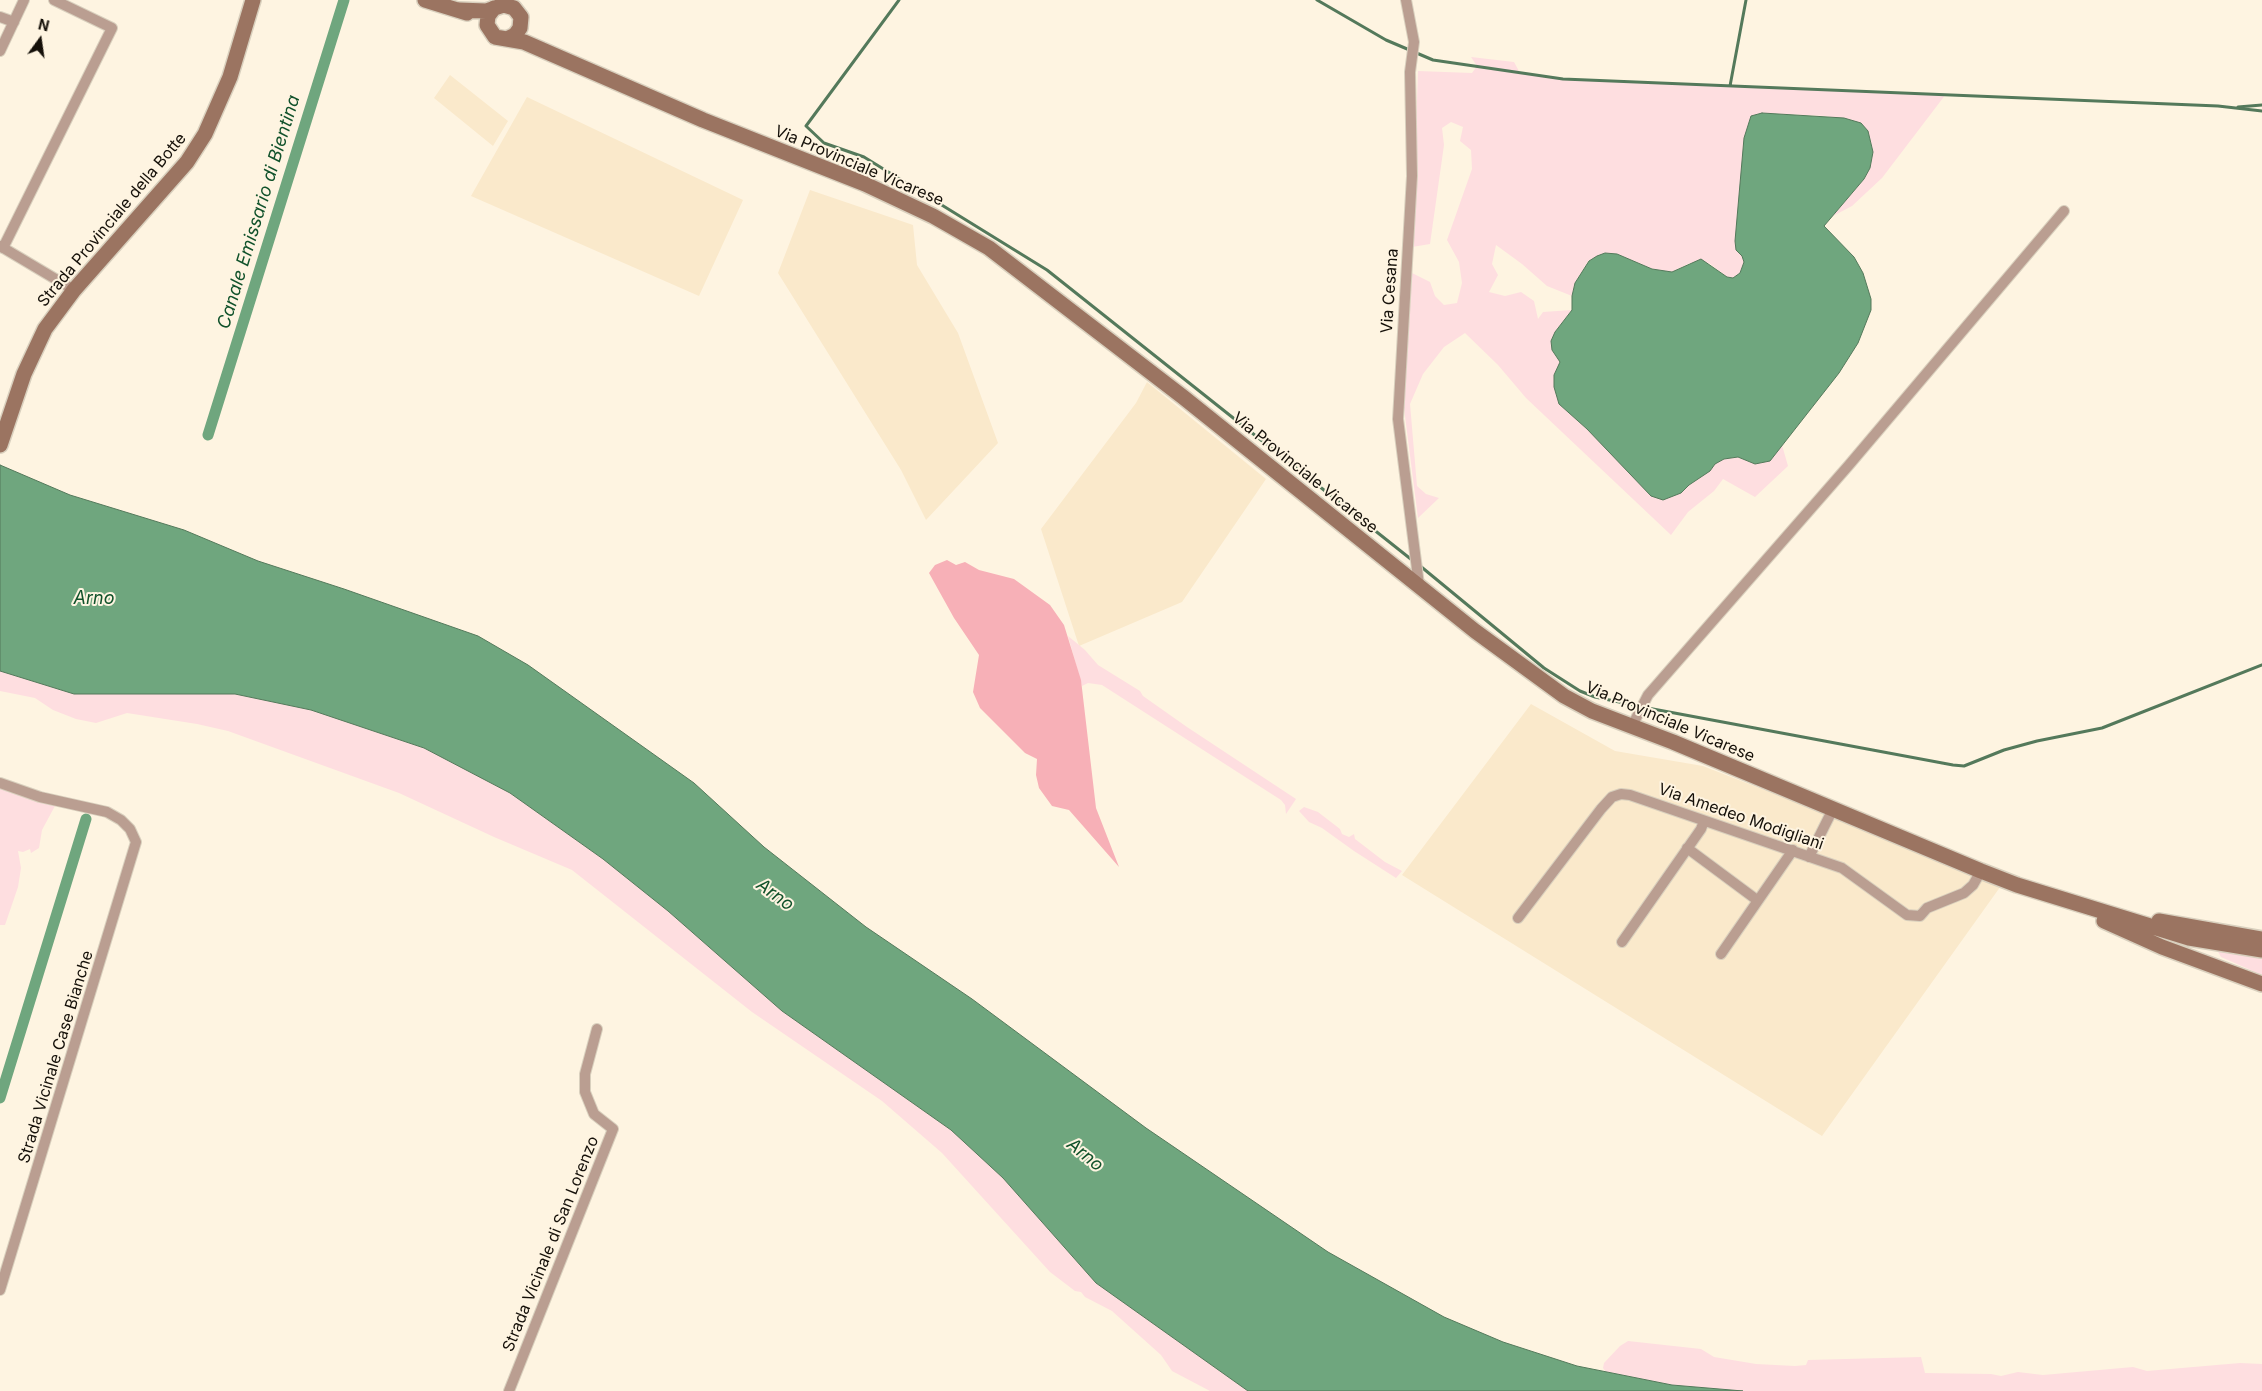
<!DOCTYPE html>
<style>
body{margin:0}
#map{position:relative;width:2262px;height:1391px;overflow:hidden;background:#fef4e1;font-family:Inter,sans-serif}
canvas{display:block}
.north{position:absolute;left:15px;top:15px;width:50px;height:50px;-webkit-text-stroke:4px #fef4e1;paint-order:stroke;rotate:14deg;font-size:14px;font-weight:700;line-height:20px;text-align:center;color:#151009}
.north::after{content:'';display:block;margin:auto;width:18px;height:22px;background:#151009;clip-path:polygon(50% 0,100% 100%,50% 72%,0 100%)}
</style>
<div id="map">
<canvas width="2262" height="1391"></canvas>
<div class="north">N</div>
</div>
<script>
const c = document.querySelector('canvas').getContext('2d');
c.lineJoin = 'round';
function fill(path, color) {
  c.fillStyle = color;
  c.fill(path, 'evenodd');
}
function shape(rows) {
  const path = new Path2D();
  for (const r of rows) {
    path.moveTo(r[0], r[1]);
    for (let i = 2; i < r.length; i += 2) path.lineTo(r[i], r[i + 1]);
  }
  return path;
}
function strokePath(path, color, width, dash) {
  c.strokeStyle = color;
  c.lineWidth = width;
  c.lineCap = dash ? 'butt' : 'round';
  c.setLineDash(dash || []);
  c.stroke(path);
}
function drawText(font, color, halo, rows, align = 'center') {
  c.font = font + ' Inter,sans-serif';
  c.lineWidth = 4;
  c.setLineDash([]);
  c.textBaseline = 'middle';
  c.strokeStyle = halo;
  c.fillStyle = color;
  for (const [text, x, y, turn = 0] of rows) {
    c.save();
    c.translate(x, y);
    c.rotate((+turn || 0) * Math.PI / 180);
    c.textAlign = isNaN(turn) ? turn : align;
    if (halo) c.strokeText(text, 0, 0);
    c.fillText(text, 0, 0);
    c.restore();
  }
}
const built = shape([
 [450,75,508,121,493,146,434,98],
 [527,97,743,200,699,296,471,196],
 [810,190,913,225,917,265,958,333,998,443,926,520,901,470,778,273],
 [1147,382,1266,479,1182,602,1079,646,1041,529,1136,403],
 [1531,704,1615,751,1703,766,2003,883,1822,1136,1402,875]
]);
const green = shape([
 [1471,57,1514,62,1520,73,1563,79,1946,94,1882,178,1852,206,1833,216,1864,179,1870,168,1873,152,1868,131,1827,116,1762,113,1736,250,1742,256,1744,262,1740,273,1733,278,1727,277,1709,263,1690,263,1672,272,1652,269,1617,254,1605,253,1588,261,1575,283,1572,296,1547,286,1522,264,1496,245,1492,264,1498,275,1489,292,1505,296,1521,292,1534,301,1538,319,1543,312,1572,310,1555,332,1552,350,1560,363,1557,370,1559,404,1587,429,1681,493,1688,485,1710,471,1715,464,1724,459,1738,457,1755,464,1769,461,1782,445,1788,466,1755,497,1723,479,1714,491,1688,512,1671,535,1526,398,1498,365,1465,333,1444,347,1423,374,1410,404,1417,486,1426,494,1439,498,1418,518,1404,408,1412,273,1430,282,1435,296,1444,305,1457,303,1462,283,1459,262,1447,240,1472,169,1471,150,1460,141,1463,127,1451,122,1442,128,1444,145,1430,244,1412,247,1418,71,1472,73,1477,66],
 [1068,636,1085,650,1098,665,1140,691,1143,696,1187,727,1296,799,1286,814,1285,805,1281,800,1102,685,1088,683,1082,686],
 [0,671,74,694,235,694,311,710,424,748,510,793,603,859,668,911,782,1011,951,1130,1003,1178,1096,1283,1248,1391,1210,1391,1172,1371,1161,1355,1112,1311,1085,1297,1081,1292,1075,1291,1050,1272,942,1153,882,1101,752,1012,572,870,494,837,399,793,228,731,197,724,127,713,96,723,76,719,53,710,35,698,0,691],
 [0,786,56,804,42,830,39,848,31,853,30,849,23,852,18,851,21,868,18,887,5,925,0,925],
 [1304,807,1318,812,1340,829,1342,834,1349,837,1354,834,1355,839,1385,862,1402,871,1396,878,1354,851,1322,828,1309,822,1299,811],
 [2216,948,2262,954,2262,975,2221,957],
 [1628,1341,1701,1349,1714,1357,1756,1364,1795,1366,1806,1365,1808,1360,1921,1357,1925,1373,1991,1374,2001,1376,2018,1372,2043,1375,2133,1367,2147,1371,2240,1363,2262,1364,2262,1391,1743,1391,1672,1385,1606,1372,1603,1368,1604,1363,1620,1346]
]);
const forest = shape([
 [947,560,956,565,965,562,979,570,1014,579,1050,605,1064,625,1081,680,1096,808,1119,867,1069,810,1052,806,1039,788,1036,775,1037,759,1025,753,980,708,973,692,979,655,954,618,929,573,935,565]
]);
const water = shape([
 [1762,113,1844,118,1861,123,1868,131,1873,152,1870,168,1864,179,1824,226,1854,257,1863,273,1871,299,1871,310,1858,343,1839,373,1770,461,1755,464,1738,457,1724,459,1715,464,1710,471,1689,485,1681,493,1663,500,1651,496,1587,429,1559,404,1554,387,1554,375,1560,362,1552,350,1551,341,1555,332,1572,310,1572,296,1575,283,1589,261,1597,256,1605,253,1617,254,1652,269,1672,272,1701,259,1727,277,1733,278,1740,273,1744,262,1742,256,1736,250,1735,241,1744,138,1751,116,1762,113],
 [0,465,70,495,184,530,258,561,344,589,478,636,528,665,694,783,764,847,866,927,972,999,1146,1128,1328,1252,1444,1317,1503,1342,1577,1366,1672,1385,1743,1391,1248,1391,1096,1283,1003,1178,951,1130,782,1011,668,911,603,859,510,793,424,748,311,710,235,694,74,694,0,671,0,465]
]);
const stream = shape([
 [899,0,806,126,824,143,864,157,1047,270,1412,560],
 [1317,0,1386,40,1433,60,1563,79,2218,106,2262,111],
 [1730,86,1746,0],
 [2238,107,2262,105],
 [1419,565,1544,668,1580,691,1595,697,1653,709,1953,765,1964,766,2004,750,2037,741,2102,728,2262,665]
]);
const canal = shape([
 [208,435,344,0],
 [0,1098,86,819]
]);
const street = shape([
 [1406,0,1414,42,1410,72,1412,176,1398,419,1419,585],
 [0,17,14,22],
 [0,51,24,0],
 [0,246,74,290],
 [3,248,112,28,54,0],
 [1632,726,1648,695,1849,465,2064,211],
 [0,783,40,797,107,812,121,820,130,829,136,842,0,1290],
 [1687,848,1757,900],
 [1809,857,1833,809],
 [1518,918,1601,809,1612,797,1621,794,1630,795,1842,868,1907,915,1920,916,1927,908,1964,893,1973,885,1981,871],
 [1622,942,1701,829,1704,821],
 [1721,954,1793,850],
 [509,1391,613,1129,594,1114,585,1092,585,1074,597,1029]
]);
const secondary = shape([
 [425,0,467,13],
 [494,8,488,16,487,25,495,37,524,42,703,120,865,184,933,216,989,248,1183,397,1475,631,1564,696,1592,711,1673,742,1981,871,2017,885,2189,938,2262,950],
 [459,10,486,11,504,5,514,8,521,17,520,28,515,35,507,39],
 [0,445,24,374,45,329,74,290,187,162,205,134,230,77,253,0],
 [2104,921,2162,947,2262,984],
 [2159,921,2262,939]
]);
const streetNames = [
 ["Via Provinciale Vicarese",859,166,23],
 ["Strada Provinciale della Botte",112,220,-50],
 ["Via Cesana",1390,291,-86],
 ["Via Provinciale Vicarese",1305,473,39],
 ["Via Provinciale Vicarese",1670,722,23],
 ["Via Amedeo Modigliani",1741,817,19],
 ["Strada Vicinale Case Bianche",56,1057,-73],
 ["Strada Vicinale di San Lorenzo",551,1244,-68]
];
const waterNames = [
 ["Canale Emissario di Bientina",259,212,-73],
 ["Arno",94,599],
 ["Arno",775,895,36],
 ["Arno",1085,1155,39]
];
fill(built, '#fae9cb');
fill(green, '#fedee0');
fill(forest, '#f7b0b7');
fill(water, '#6fa67e');
strokePath(water, '#54795b', 1);
strokePath(stream, '#54795b', 3);
strokePath(canal, '#6fa67e', 11);
strokePath(street, '#d9d0be', 12);
strokePath(secondary, '#d9d0be', 18);
strokePath(street, '#ba9e91', 10);
strokePath(secondary, '#9b7461', 15);
drawText('16px', '#151009', '#fef4e1', streetNames);
drawText('italic 18px', '#11522b', '#fef4e1', waterNames);
</script>
